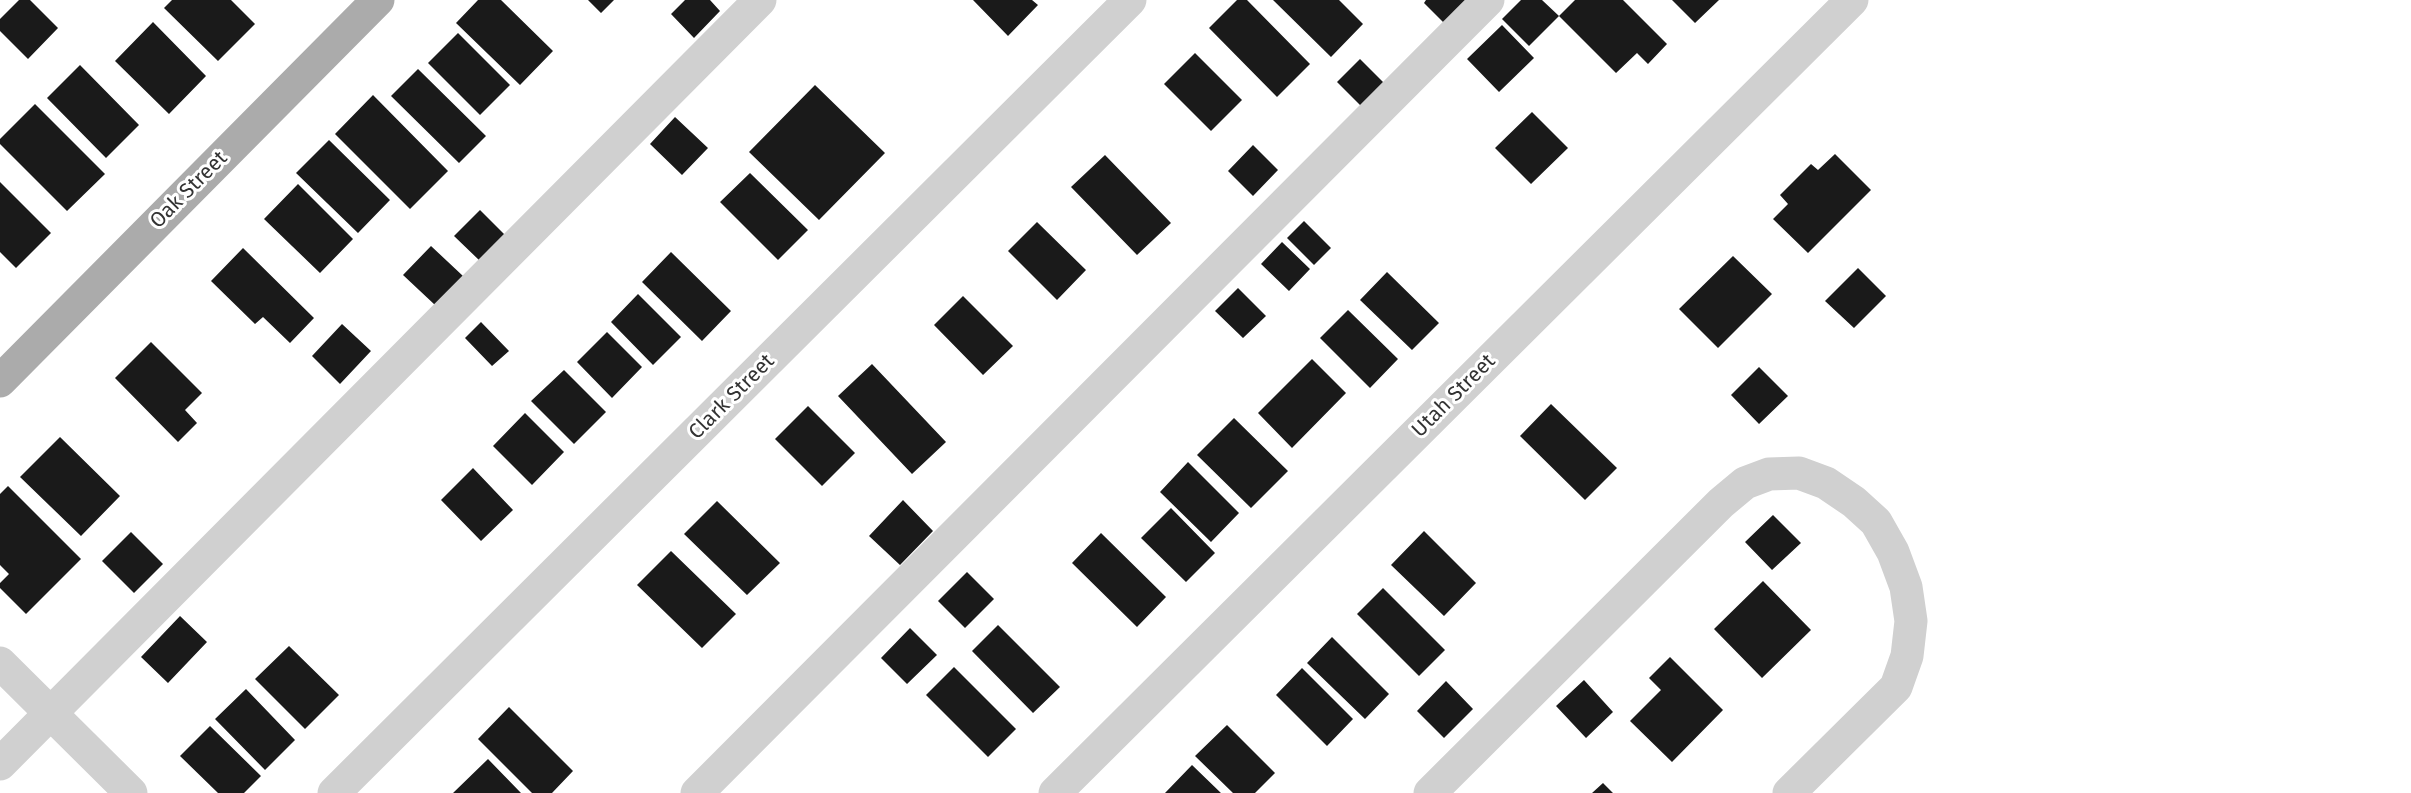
<!DOCTYPE html>
<style>
body{margin:0}
canvas{display:block;background:#fff}
</style>
<canvas width="2411" height="793"></canvas>
<script>
const c = document.querySelector('canvas').getContext('2d');
c.lineJoin = 'round';
function fill(path, color) {
  c.fillStyle = color;
  c.fill(path, 'evenodd');
}
function shape(rows) {
  const path = new Path2D();
  for (const r of rows) {
    path.moveTo(r[0], r[1]);
    for (let i = 2; i < r.length; i += 2) path.lineTo(r[i], r[i + 1]);
  }
  return path;
}
function strokePath(path, color, width, dash) {
  c.strokeStyle = color;
  c.lineWidth = width;
  c.lineCap = dash ? 'butt' : 'round';
  c.setLineDash(dash || []);
  c.stroke(path);
}
function drawText(font, color, halo, rows, align = 'center') {
  c.font = font + ' "Fira Sans",sans-serif';
  c.lineWidth = 6;
  c.setLineDash([]);
  c.textBaseline = 'middle';
  c.strokeStyle = halo;
  c.fillStyle = color;
  for (const [text, x, y, turn = 0] of rows) {
    c.save();
    c.translate(x, y);
    c.rotate((+turn || 0) * Math.PI / 180);
    c.textAlign = isNaN(turn) ? turn : align;
    if (halo) c.strokeText(text, 0, 0);
    c.fillText(text, 0, 0);
    c.restore();
  }
}
const building = shape([
 [19,0,30,0,58,28,28,59,0,31,0,19],
 [172,0,231,0,255,24,218,61,164,8],
 [478,0,501,0,553,51,520,85,456,23],
 [588,0,614,0,601,13],
 [685,0,710,0,720,11,694,38,671,14],
 [973,0,1032,0,1038,5,1008,36],
 [1237,0,1247,0,1310,64,1277,97,1209,28],
 [1273,0,1339,0,1363,24,1331,57],
 [1426,0,1476,0,1451,30,1424,3],
 [1521,0,1542,0,1559,16,1529,46,1502,19],
 [1575,0,1623,0,1667,44,1648,64,1637,53,1616,73,1559,16],
 [1672,0,1719,0,1695,23],
 [153,22,206,76,169,114,115,61],
 [1502,25,1534,58,1499,92,1467,59],
 [458,33,510,85,480,115,428,63],
 [1195,53,1242,100,1211,131,1164,84],
 [1360,59,1390,89,1367,112,1337,82],
 [80,65,139,125,106,158,47,98],
 [418,69,486,136,459,163,391,96],
 [815,85,885,153,819,220,749,152],
 [373,95,448,171,410,209,335,134],
 [35,104,105,174,67,211,0,144,0,139],
 [1532,112,1568,148,1531,184,1495,148],
 [675,117,708,148,682,175,650,144],
 [329,140,390,200,358,233,296,173],
 [1253,145,1278,170,1253,196,1228,171],
 [1835,154,1871,190,1808,253,1773,219,1788,204,1780,195,1811,164,1818,170],
 [1105,155,1171,223,1137,255,1071,187],
 [750,173,808,230,778,260,720,202],
 [0,182,51,233,16,268,0,252],
 [298,184,353,239,320,273,264,219],
 [480,210,505,235,480,261,454,236],
 [1304,221,1331,248,1314,265,1287,238],
 [1037,222,1086,270,1057,300,1008,251],
 [1282,242,1310,269,1289,291,1261,264],
 [431,246,463,276,435,305,403,275],
 [243,248,314,318,290,343,263,317,255,324,211,281],
 [671,252,731,311,702,341,642,282],
 [1733,256,1772,294,1718,348,1679,309],
 [1858,268,1886,296,1854,328,1825,301],
 [1387,272,1439,323,1412,350,1360,300],
 [1238,288,1266,316,1243,338,1215,311],
 [638,294,681,337,653,365,611,322],
 [963,296,1013,346,983,375,934,325],
 [1348,310,1398,359,1370,388,1320,338],
 [481,322,509,351,492,366,465,338],
 [342,324,371,351,340,384,312,356],
 [607,332,642,367,612,398,577,362],
 [151,342,202,393,185,410,197,423,178,442,115,378],
 [1312,359,1346,393,1292,448,1258,413],
 [872,364,946,442,912,474,838,396],
 [1759,367,1788,396,1759,424,1731,395],
 [564,370,606,412,574,444,531,401],
 [1551,404,1617,468,1585,500,1520,436],
 [808,406,855,453,822,486,775,439],
 [525,413,564,452,532,485,493,446],
 [1234,418,1288,471,1251,508,1197,455],
 [60,437,120,496,81,536,20,477],
 [1188,462,1239,513,1211,542,1160,492],
 [473,468,513,510,481,541,441,500],
 [8,486,81,559,26,614,0,588,0,583,9,574,0,565,0,494],
 [903,500,933,531,900,565,869,536],
 [717,501,780,563,747,595,684,534],
 [1171,508,1215,553,1186,582,1141,538],
 [1773,515,1801,543,1772,570,1745,542],
 [1424,531,1476,583,1444,616,1391,565],
 [131,532,163,564,134,593,102,561],
 [1101,533,1166,597,1137,627,1072,563],
 [671,551,736,614,702,648,637,585],
 [967,572,994,599,965,628,938,601],
 [1763,581,1811,630,1762,678,1714,629],
 [1383,588,1445,650,1419,676,1357,614],
 [180,616,207,642,168,683,141,657],
 [998,625,1060,687,1033,713,972,651],
 [910,628,937,655,907,684,881,658],
 [1332,637,1389,694,1365,719,1307,663],
 [289,646,339,695,305,729,255,679],
 [1670,657,1723,710,1672,762,1630,721,1661,690,1649,678],
 [954,667,1016,729,988,757,926,695],
 [1302,668,1353,719,1327,746,1276,695],
 [1584,680,1613,712,1586,738,1556,706],
 [1446,681,1473,709,1444,738,1417,711],
 [246,689,295,740,265,770,215,719],
 [509,707,573,771,552,793,532,793,478,739],
 [1227,725,1275,773,1255,793,1233,793,1195,756],
 [210,726,261,776,244,793,218,793,180,756],
 [488,759,521,793,453,793],
 [1192,765,1221,793,1165,793],
 [1603,783,1613,793,1592,793]
]);
const minor = shape([
 [0,663,131,793],
 [0,764,760,0],
 [334,793,1130,0],
 [697,793,1488,0],
 [1055,793,1852,0],
 [1430,793,1721,503,1745,483,1769,474,1799,473,1826,483,1854,502,1876,522,1893,552,1906,587,1911,621,1907,656,1896,687,1789,793]
]);
const major = shape([
 [0,381,378,0]
]);
const streetNames = [
 ["Oak Street",189,190,-45],
 ["Utah Street",1454,396,-45],
 ["Clark Street",732,397,-45]
];
fill(building, '#1a1a1a');
strokePath(minor, '#d0d0d0', 33);
strokePath(major, '#ababab', 33);
drawText('21px', '#333', '#fff', streetNames);
</script>
